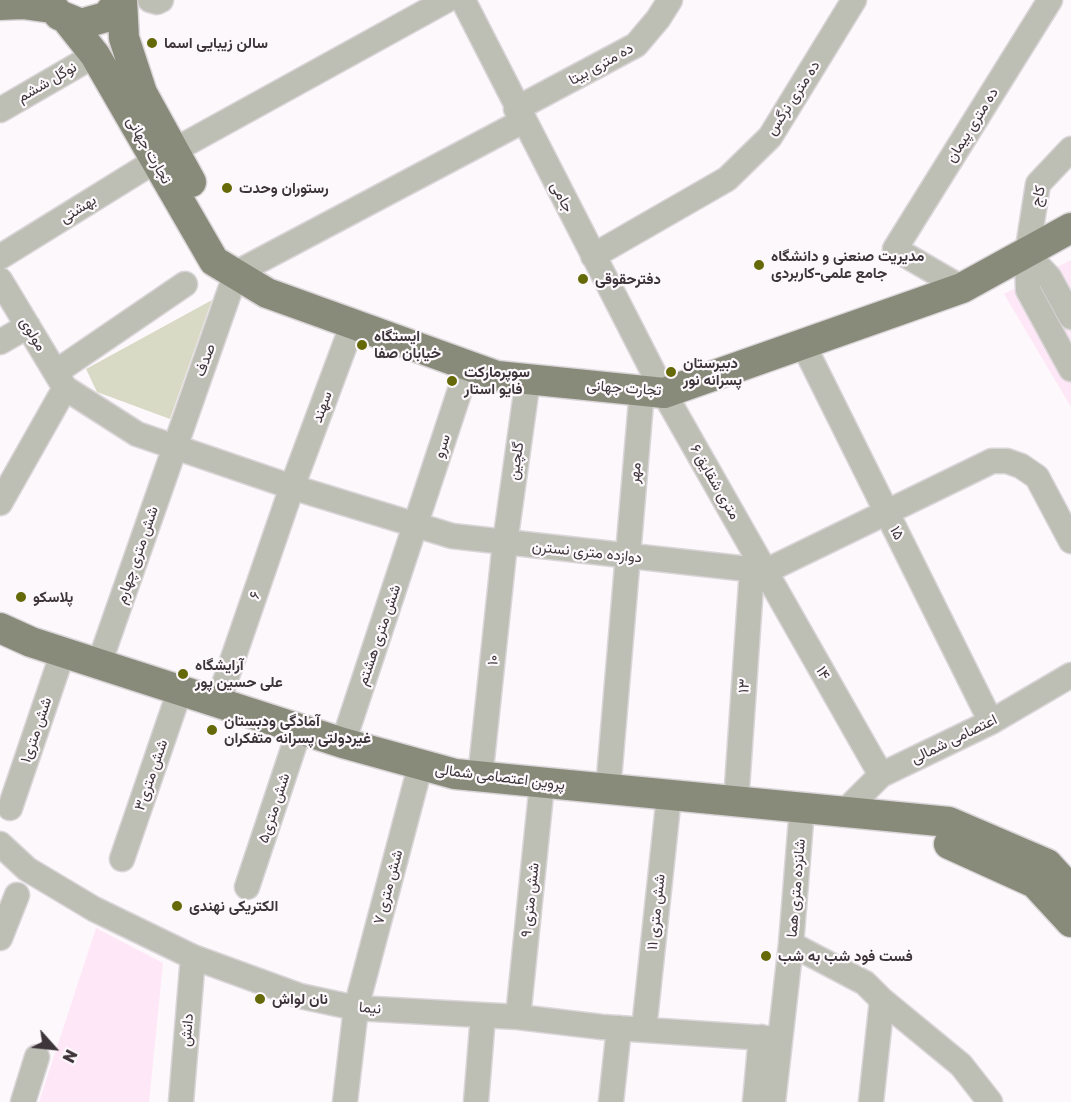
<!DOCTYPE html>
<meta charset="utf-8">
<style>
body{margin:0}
#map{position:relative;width:1071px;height:1102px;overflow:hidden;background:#fdf8fb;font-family:"Golos Text",sans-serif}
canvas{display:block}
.north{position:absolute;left:24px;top:1018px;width:60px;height:60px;-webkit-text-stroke:4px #fdf8fb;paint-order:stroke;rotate:117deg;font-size:16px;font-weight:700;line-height:24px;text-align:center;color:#3d353a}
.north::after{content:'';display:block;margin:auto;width:21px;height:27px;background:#3d353a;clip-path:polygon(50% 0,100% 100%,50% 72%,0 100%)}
</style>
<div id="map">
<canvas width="1071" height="1102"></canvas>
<div class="north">N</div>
</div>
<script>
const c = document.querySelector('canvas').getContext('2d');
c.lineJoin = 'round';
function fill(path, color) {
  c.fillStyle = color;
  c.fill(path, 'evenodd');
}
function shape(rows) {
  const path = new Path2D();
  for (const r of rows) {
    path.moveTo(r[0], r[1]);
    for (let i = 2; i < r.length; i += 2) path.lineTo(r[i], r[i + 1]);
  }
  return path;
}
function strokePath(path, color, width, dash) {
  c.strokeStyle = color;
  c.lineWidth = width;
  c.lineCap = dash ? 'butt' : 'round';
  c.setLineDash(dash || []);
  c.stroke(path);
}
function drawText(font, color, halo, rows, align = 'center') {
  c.font = font + ' "Golos Text",Vazirmatn,sans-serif';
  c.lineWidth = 4.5;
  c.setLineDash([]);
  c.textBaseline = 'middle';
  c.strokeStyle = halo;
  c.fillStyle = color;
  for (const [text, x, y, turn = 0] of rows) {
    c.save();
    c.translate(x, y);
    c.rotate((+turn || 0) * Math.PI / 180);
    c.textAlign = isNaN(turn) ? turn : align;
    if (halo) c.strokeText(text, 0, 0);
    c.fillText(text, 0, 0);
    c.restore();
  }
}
const built = shape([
 [1071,260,1071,407,1004,294],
 [96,928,163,963,149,1102,39,1102]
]);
const green = shape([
 [212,300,170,419,97,392,86,369]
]);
const minor = shape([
 [150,0,157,2,161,0],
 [463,0,664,393,881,775],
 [516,109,636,45,658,19,670,0],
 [0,110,95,55],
 [1071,149,1038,184,1027,254,1028,290,1071,369],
 [173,151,447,0],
 [1027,254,1049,277,1071,317],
 [593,256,727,179,770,137,854,0],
 [0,257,155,161],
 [0,280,65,388,137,434,292,487,452,536,766,571,992,461,1007,461,1021,466,1037,477,1071,541],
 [962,288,895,249,1050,0],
 [0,342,28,326],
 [803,344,991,722],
 [56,372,185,284],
 [0,503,65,388],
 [99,664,236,273,523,121],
 [218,702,292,487,352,326],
 [343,743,468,366],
 [480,778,505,543,528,379],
 [608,790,642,390],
 [736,802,752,570],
 [10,808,63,652],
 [844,812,881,775,991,722,1071,675],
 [0,844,27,869,94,909,193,957,300,996,356,1008,518,1017,602,1027,780,1039],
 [122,859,180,690],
 [247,887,300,728],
 [0,938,17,895],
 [791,944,865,983,882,1000,871,1102],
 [882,1000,961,1065,990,1102],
 [518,1017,542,784],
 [644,1029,669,796],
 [23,1102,37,1057],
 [181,1102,193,957],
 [345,1102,356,1008,420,767],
 [476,1102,483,1016],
 [611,1102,619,1028],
 [755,1102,761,1037],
 [773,1102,791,944,802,808]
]);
const major = shape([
 [47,0,59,15,81,24,106,17,120,0],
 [122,0,124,38,142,93,191,182],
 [0,5,23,4,51,8],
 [68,21,95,55,214,261,267,293,497,376,664,393,962,288,1071,228],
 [0,628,31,642,343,743,455,774,949,822,1047,864,1071,890],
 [949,844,1035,883,1071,922]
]);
const markers = [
 [152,43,6,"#656908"],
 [227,188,6,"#656908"],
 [759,265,6,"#656908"],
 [583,279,6,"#656908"],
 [362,345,6,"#656908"],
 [671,372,6,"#656908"],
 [452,381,6,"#656908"],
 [21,597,6,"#656908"],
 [183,674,6,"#656908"],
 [212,730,6,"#656908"],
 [177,906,6,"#656908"],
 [766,956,6,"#656908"],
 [260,999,6,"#656908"]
];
const poiNames = [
 ["سالن زیبایی اسما",164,43],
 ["رستوران وحدت",239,188],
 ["مدیریت صنعنی و دانشگاه",771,256],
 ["جامع علمی-کاربردی",771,273],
 ["دفترحقوقی",595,279],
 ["ایستگاه",374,336],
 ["خیابان صفا",374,353],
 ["دبیرستان",683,363],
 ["پسرانه نور",683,380],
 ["سوپرمارکت",464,372],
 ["فایو استار",464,389],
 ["پلاسکو",33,597],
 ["آرایشگاه",195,665],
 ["علی حسین پور",195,682],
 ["آمادگی ودبستان",224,721],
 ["غیردولتی پسرانه متفکران",224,738],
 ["الکتریکی نهندی",189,906],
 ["فست فود شب به شب",778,956],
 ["نان لواش",272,999]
];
const streetNames = [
 ["ده متری بیتا",601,64,-29],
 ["نوگل ششم",47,82,-30],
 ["ده متری نرگس",793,98,-57],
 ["ده متری پیمان",972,125,-58],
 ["تجارت جهانی",149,150,60],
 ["کاج",1038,196,-75],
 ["جامی",562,197,62],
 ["بهشتی",78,209,-32],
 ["مولوی",33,334,59],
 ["صدف",205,360,-70],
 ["تجارت جهانی",624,388,4],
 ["سهند",322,407,-70],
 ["سرو",442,446,-72],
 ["گلچین",516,461,-82],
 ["مهر",635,473,-85],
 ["۶ متری شقایق",715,482,60],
 ["۱۵",897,533,64],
 ["دوازده متری نسترن",587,552,6],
 ["شش متری چهارم",137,555,-71],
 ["۶",255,595,-71],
 ["شش متری هشتم",379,635,-71],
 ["۱۰",493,660,-84],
 ["۱۴",823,673,61],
 ["۱۳",744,686,-86],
 ["شش متری۱",36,730,-71],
 ["اعتصامی شمالی",954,739,-26],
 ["شش متری۳",151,775,-71],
 ["پروین اعتصامی شمالی",500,777,7],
 ["۵شش متری",274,808,-72],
 ["۷ شش متری",388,887,-75],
 ["شانزده متری هما",796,888,-85],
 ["۹ شش متری",530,900,-84],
 ["۱۱ شش متری",656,912,-84],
 ["نیما",370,1008,5],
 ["دانش",187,1030,-85]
];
fill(built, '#fee7f6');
fill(green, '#d8dac5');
strokePath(minor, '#dad5d8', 27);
strokePath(major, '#dad5d8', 33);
strokePath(minor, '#bdbeb4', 24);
strokePath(major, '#898b7a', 30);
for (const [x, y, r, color] of markers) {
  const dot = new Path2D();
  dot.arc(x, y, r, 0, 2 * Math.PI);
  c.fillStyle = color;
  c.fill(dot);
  strokePath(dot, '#fdf8fb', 2);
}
drawText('bold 15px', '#3d353a', '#fdf8fb', poiNames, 'left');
drawText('15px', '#3d353a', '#fdf8fb', streetNames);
</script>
